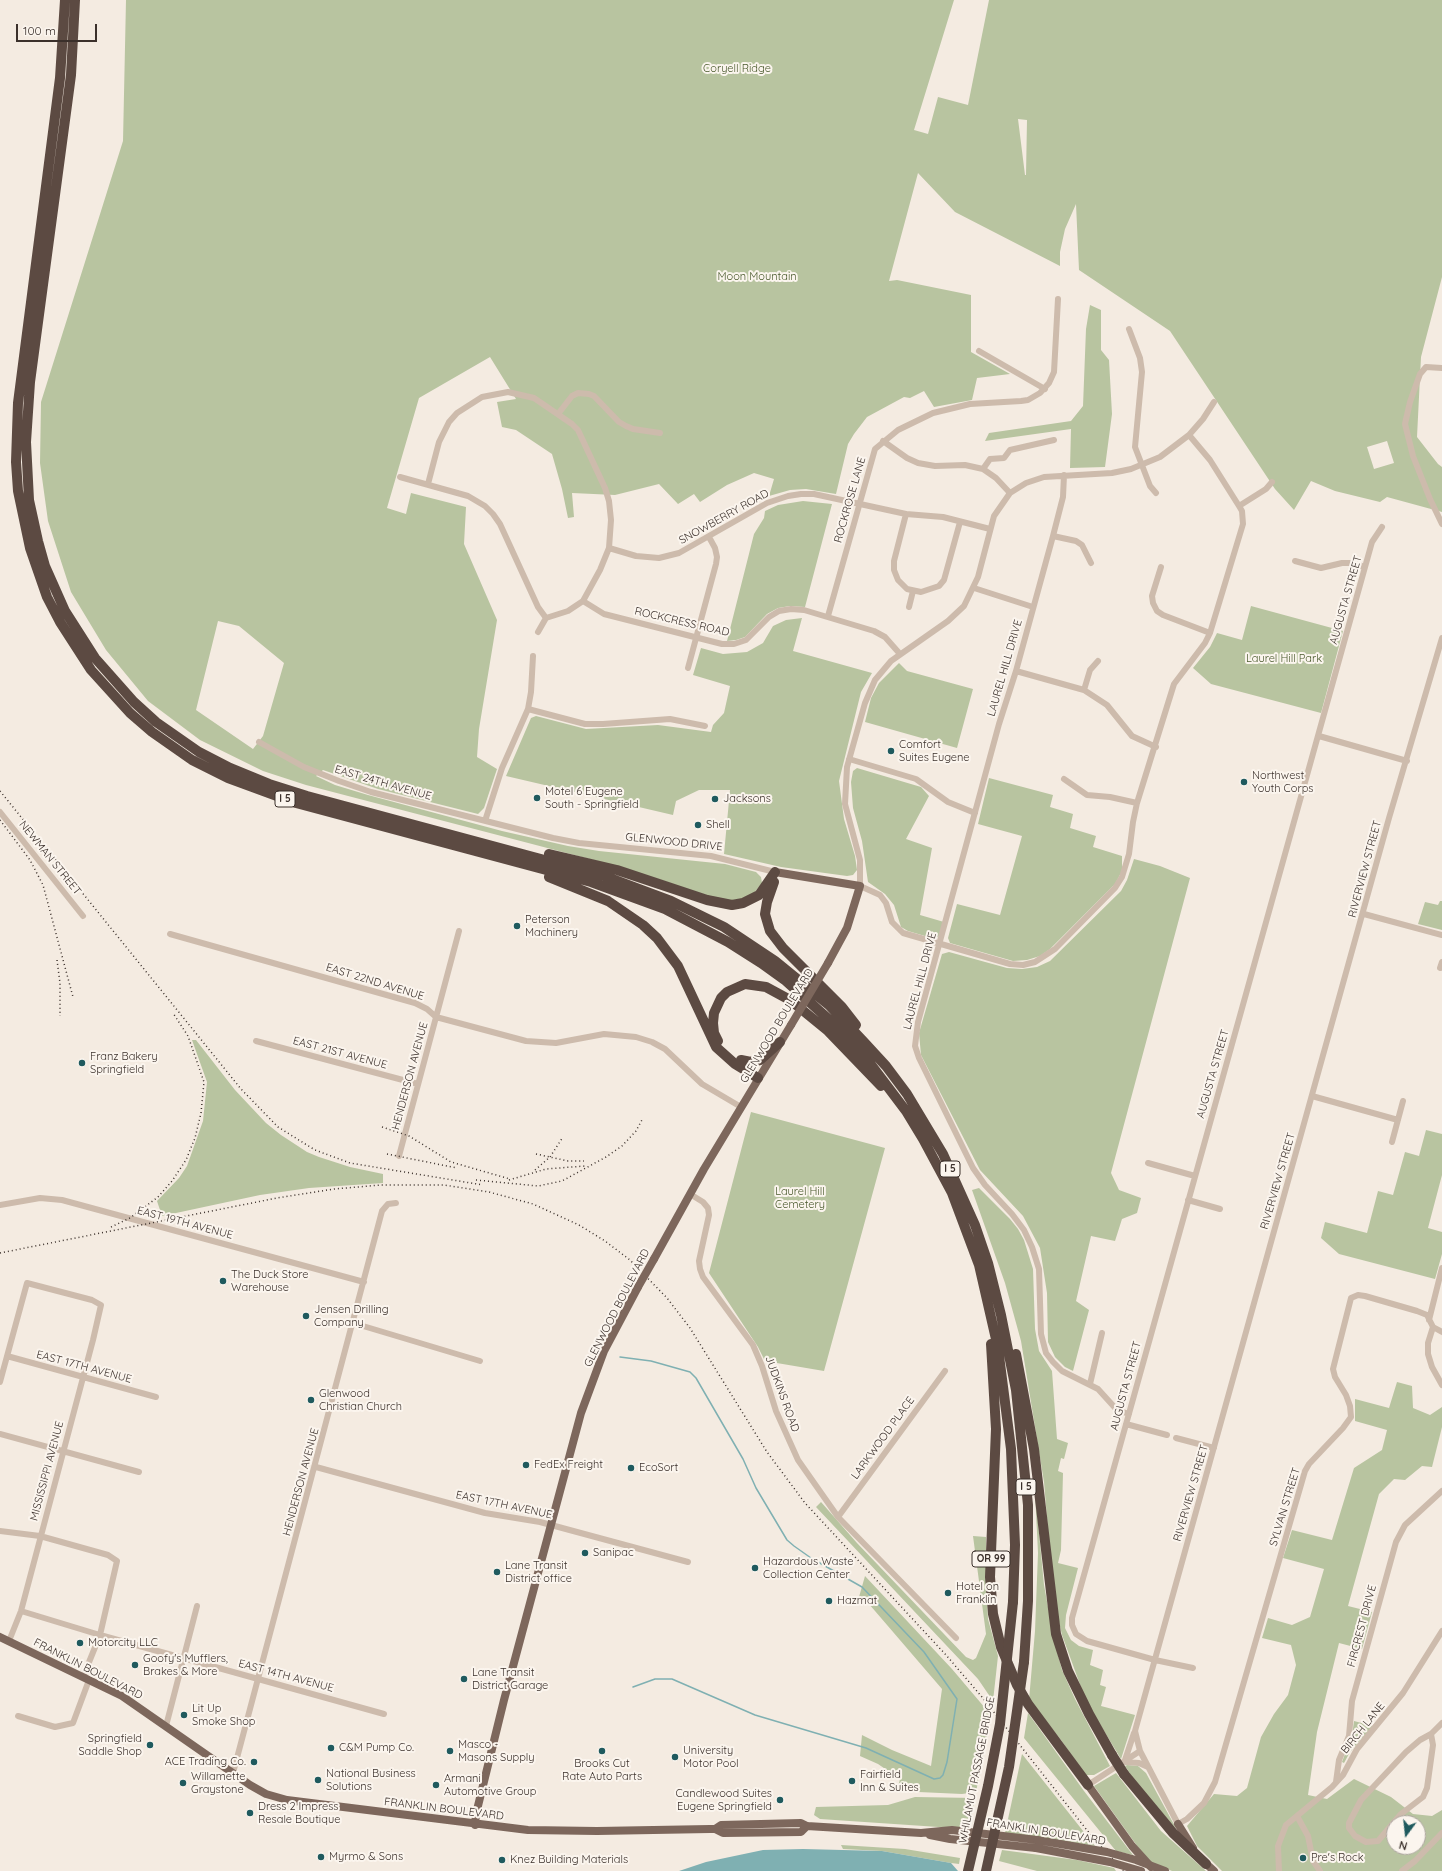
<!DOCTYPE html>
<style>
body{margin:0}
#map{position:relative;width:1442px;height:1871px;overflow:hidden;background:#f4ebe1;font-family:Quicksand,sans-serif}
canvas{display:block}
.north{position:absolute;left:1386px;top:1815px;width:40px;height:40px;box-sizing:border-box;background:#fbf5ee;border:1px solid #aea6a0;border-radius:50%;rotate:195deg;font-size:11px;font-weight:700;line-height:16px;text-align:center;color:#3b302b}
.north::after{content:'';display:block;margin:auto;width:14px;height:18px;background:#1f5a5e;clip-path:polygon(50% 0,100% 100%,50% 72%,0 100%)}
.scale{position:absolute;left:16px;top:24px;width:81px;height:18px;box-sizing:border-box;border:2px solid #3b302b;border-top:0;padding-left:5px;font-size:12px;line-height:14px;white-space:nowrap;color:#3b302b;-webkit-text-stroke:3px #fbf5ee;paint-order:stroke}
</style>
<div id="map">
<canvas width="1442" height="1871"></canvas>
<div class="north">N</div>
<div class="scale">100 m</div>
</div>
<script>
const c = document.querySelector('canvas').getContext('2d');
c.lineJoin = 'round';
function fill(path, color) {
  c.fillStyle = color;
  c.fill(path, 'evenodd');
}
function shape(rows) {
  const path = new Path2D();
  for (const r of rows) {
    path.moveTo(r[0], r[1]);
    for (let i = 2; i < r.length; i += 2) path.lineTo(r[i], r[i + 1]);
  }
  return path;
}
function strokePath(path, color, width, dash) {
  c.strokeStyle = color;
  c.lineWidth = width;
  c.lineCap = dash ? 'butt' : 'round';
  c.setLineDash(dash || []);
  c.stroke(path);
}
function drawText(font, color, halo, rows, align = 'center') {
  c.font = font + ' Quicksand,sans-serif';
  c.lineWidth = 4;
  c.setLineDash([]);
  c.textBaseline = 'middle';
  c.strokeStyle = halo;
  c.fillStyle = color;
  for (const [text, x, y, turn = 0] of rows) {
    c.save();
    c.translate(x, y);
    c.rotate((+turn || 0) * Math.PI / 180);
    c.textAlign = isNaN(turn) ? turn : align;
    if (halo) c.strokeText(text, 0, 0);
    c.fillText(text, 0, 0);
    c.restore();
  }
}
const green = shape([
 [126,0,954,0,914,130,928,134,938,97,968,105,989,0,1442,0,1442,277,1421,357,1417,437,1438,464,1442,467,1442,512,1387,497,1380,502,1335,491,1311,481,1294,510,1275,489,1170,331,1079,270,1076,204,1065,229,1060,252,1060,266,955,212,918,173,889,281,897,280,971,295,971,352,1010,374,977,378,972,400,934,407,924,391,910,398,904,397,867,417,854,434,848,444,836,494,806,489,790,490,769,496,774,479,754,473,727,485,700,502,694,494,678,504,659,484,615,495,572,493,574,517,568,518,562,489,552,454,516,430,502,427,497,402,516,399,490,357,419,398,387,508,406,514,411,493,466,507,464,544,497,620,479,729,477,757,497,769,484,808,478,814,378,789,323,770,316,776,335,785,368,795,502,831,568,846,599,851,725,864,756,872,761,877,762,883,754,893,745,898,733,901,722,900,601,862,306,785,263,771,200,740,148,701,106,650,71,592,48,521,40,463,41,402,123,141],
 [1018,119,1027,120,1026,175,1025,175],
 [1387,441,1394,463,1374,469,1367,447],
 [218,621,239,626,284,663,263,736,253,749,196,710],
 [1090,305,1101,310,1101,350,1109,360,1112,414,1105,467,1070,468,1071,429,985,441,989,433,1071,421,1083,406,1086,329],
 [803,501,832,504,805,607,790,606,778,608,767,614,745,637,736,640,727,641,754,534,764,518,765,511,778,505],
 [1251,606,1343,631,1321,713,1211,684,1193,668,1210,647,1217,633,1242,640],
 [802,618,793,651,872,673,861,692,839,781,844,819,855,856,857,870,853,875,847,876,781,867,724,854,730,790,699,790,676,801,673,815,506,776,531,718,536,716,586,729,658,725,711,732,713,725,724,713,730,686,693,675,701,648,723,654,747,652,763,643,773,626,786,620],
 [899,663,907,671,973,689,957,748,865,722,871,698,879,683],
 [857,768,921,787,929,796,906,839,932,848,920,915,944,922,939,936,935,939,908,931,901,927,894,905,885,894,868,882,862,841,853,808,851,782,853,771],
 [989,778,1053,795,1050,807,1073,814,1070,828,1096,836,1093,847,1122,856,1122,871,1115,884,1050,949,1040,956,1027,960,1013,961,950,943,948,938,957,904,1000,915,1022,836,978,824],
 [1134,859,1160,866,1190,878,1111,1173,1119,1190,1141,1198,1137,1213,1122,1219,1115,1241,1091,1236,1076,1301,1089,1310,1073,1371,1065,1367,1055,1357,1048,1342,1047,1293,1040,1248,1023,1216,980,1170,921,1055,919,1033,942,954,949,952,1007,968,1022,969,1037,967,1050,961,1121,891,1127,880],
 [1440,901,1442,901,1442,930,1418,924,1425,902,1438,905],
 [192,1040,196,1040,235,1090,266,1123,281,1135,307,1152,319,1157,350,1167,383,1174,383,1183,309,1188,260,1195,162,1216,157,1201,179,1178,187,1166,203,1121,207,1082],
 [751,1112,885,1148,824,1371,765,1361,758,1347,709,1273],
 [1426,1130,1442,1134,1442,1175,1428,1228,1442,1232,1442,1254,1435,1279,1339,1254,1321,1238,1325,1222,1367,1233,1378,1191,1393,1195,1405,1152,1419,1156],
 [979,1188,1010,1219,1018,1229,1024,1240,1033,1269,1035,1329,1039,1351,1052,1371,1057,1439,1068,1443,1064,1459,1061,1458,1058,1471,1063,1473,1061,1550,1058,1563,1078,1568,1066,1615,1065,1628,1071,1640,1079,1646,1093,1650,1090,1665,1103,1670,1100,1685,1106,1687,1101,1706,1135,1715,1121,1759,1095,1716,1082,1690,1062,1635,1057,1613,1051,1565,1044,1482,1021,1341,1005,1283,972,1190],
 [1397,1382,1412,1386,1413,1408,1430,1415,1442,1407,1442,1427,1432,1467,1422,1466,1405,1480,1394,1479,1379,1494,1348,1606,1372,1612,1362,1649,1339,1643,1317,1732,1308,1795,1327,1799,1354,1779,1391,1797,1413,1814,1432,1816,1442,1810,1442,1871,1222,1871,1197,1846,1187,1826,1214,1794,1237,1796,1247,1788,1261,1737,1274,1714,1288,1695,1296,1665,1291,1645,1262,1638,1268,1618,1292,1625,1310,1617,1324,1569,1283,1558,1292,1530,1332,1540,1354,1468,1382,1450,1387,1430,1355,1421,1355,1399,1389,1408],
 [1394,1823,1418,1823,1418,1847,1394,1847],
 [1035,1492,1044,1585,1054,1640,1062,1670,1075,1699,1110,1766,1094,1775,1086,1775,1084,1773,1061,1740,1029,1700,1035,1631,1038,1553],
 [821,1502,857,1543,966,1657,973,1660,976,1658,986,1634,973,1536,986,1537,986,1588,988,1619,998,1656,993,1701,978,1679,816,1507],
 [865,1576,952,1669,991,1715,976,1792,962,1794,897,1791,900,1779,878,1764,860,1756,862,1735,892,1750,931,1766,942,1689,869,1604,859,1597],
 [1028,1713,1084,1791,1133,1855,1116,1851,1024,1738],
 [1354,1721,1373,1726,1350,1752,1344,1763,1342,1762,1352,1736],
 [1022,1754,1095,1846,1005,1833],
 [1127,1765,1138,1766,1146,1773,1177,1830,1134,1780,1125,1766],
 [1116,1773,1161,1831,1206,1871,1172,1871,1148,1861,1094,1786],
 [915,1797,975,1798,968,1829,820,1819,814,1815,816,1807,888,1805],
 [841,1845,905,1849,960,1858,959,1864,951,1863,882,1851,843,1849],
 [1002,1850,1077,1860,1114,1868,1116,1871,1037,1871,999,1861]
]);
const water = shape([
 [803,1849,882,1851,951,1863,958,1871,679,1871,706,1862,763,1850]
]);
const stream = shape([
 [620,1357,651,1361,690,1372,696,1378,743,1459,756,1488,787,1540,794,1546,811,1558,862,1587,924,1652,957,1699,947,1762,943,1775,940,1778,934,1779,866,1748,755,1715,672,1679,655,1679,633,1687]
]);
const minor = shape([
 [1129,329,1140,358,1142,372,1135,447,1150,486,1156,493],
 [979,351,1045,389],
 [1442,368,1426,367,1420,374,1410,402,1405,424,1413,456,1430,499,1442,524],
 [558,414,572,396,578,393,589,394,594,396,619,422,626,426,633,429,660,433],
 [1189,435,1210,460,1239,506,1242,511,1243,524,1210,633,1205,643,1174,684,1169,700,1137,803,1133,822,1129,854,1122,877,1115,888,1055,949,1035,962,1023,965,1010,964,903,933,892,922,886,903,880,895,860,886,860,860,845,804,847,767,865,703,875,680,891,661,948,621,964,606,978,577,994,516,1010,493,1026,483,1044,477,1112,473,1131,469,1160,457,1189,435,1203,419,1214,402],
 [883,441,907,458,918,463,935,466,965,465,983,469,996,478,1010,493],
 [983,469,990,459,1004,458,1010,450,1054,440],
 [1064,475,1063,497,1053,536,1016,671,999,724,918,1022,915,1046,919,1058,973,1168,985,1185,1012,1214,1024,1230,1032,1247,1039,1269,1041,1334,1046,1353,1053,1362,1062,1371,1098,1389,1117,1410,1129,1414],
 [400,477,468,496,485,506,493,514,500,524,538,607,546,618],
 [428,484,439,442,449,422,457,413,482,397,508,392,534,398,572,424,578,430,605,488,609,501,611,520,609,548,600,570,583,601,568,611,546,618,538,632],
 [1239,506,1266,489,1272,482],
 [906,514,894,561,894,570,898,580,907,589,921,592,939,586,944,580,960,522],
 [1053,536,1076,541,1082,545,1091,563],
 [609,548,636,556,659,558,679,553,767,503,788,496,801,494,814,494,906,514,943,517,990,529],
 [1295,561,1321,568,1342,563,1350,563,1365,567],
 [1161,567,1152,596,1153,603,1157,611,1163,615,1210,633],
 [974,588,1033,607],
 [583,601,604,614,722,644,734,644,746,640,769,617,779,611,791,609,804,610,874,631,885,637,900,654],
 [909,607,913,591],
 [828,616,875,449,898,430,933,413,970,404,1021,401,1028,400,1040,393,1049,383,1054,372,1058,299],
 [1442,638,1389,818,1135,1731,1140,1751,1178,1824,1187,1819,1204,1803,1215,1782,1305,1471,1309,1464,1343,1428,1351,1417,1350,1406,1346,1395,1335,1377,1333,1369,1351,1298,1358,1295,1365,1296,1417,1311,1427,1315,1433,1327,1442,1332],
 [688,668,716,564,717,557,715,548,709,537],
 [1016,671,1084,690,1107,705,1132,736,1156,747],
 [1084,690,1090,670,1098,661],
 [528,709,585,724,603,724,670,719,705,726],
 [1319,736,1407,761],
 [259,742,304,767,339,781,371,792,553,838,579,843,711,856,775,872],
 [849,759,916,779,948,802,975,813],
 [1064,779,1087,795,1110,797,1137,803],
 [0,812,83,916],
 [485,821,502,768,528,709,531,692,533,656],
 [1364,914,1442,935],
 [170,934,415,1003,427,1009,436,1017,526,1041,556,1043,604,1034,636,1037,652,1042,665,1049,702,1084,741,1107],
 [1440,968,1442,962],
 [256,1041,418,1084],
 [1312,1096,1398,1120],
 [1392,1142,1403,1101],
 [399,1156,459,931],
 [1148,1163,1195,1176],
 [690,1194,703,1202,708,1208,709,1215,699,1261,700,1269,703,1277,753,1345,762,1366,776,1411,798,1460,838,1517,956,1638],
 [1188,1200,1220,1209],
 [0,1205,40,1198,62,1200,364,1282],
 [1429,1320,1442,1268],
 [353,1323,480,1361],
 [1433,1327,1428,1343,1428,1354,1432,1367,1442,1385],
 [7,1356,156,1397],
 [0,1382,27,1283,92,1300,101,1305,93,1340,21,1611,9,1641],
 [1090,1384,1102,1333],
 [1126,1424,1167,1435],
 [0,1434,139,1472],
 [1176,1438,1214,1448],
 [316,1467,485,1513,540,1522,688,1562],
 [838,1517,945,1371],
 [0,1531,40,1536,108,1555,117,1561,100,1635,83,1677],
 [21,1611,100,1635,384,1714],
 [1193,1668,1155,1660,1087,1641,1076,1634,1072,1625,1072,1618,1372,542,1382,527],
 [18,1716,55,1727,73,1723,89,1680],
 [166,1726,197,1606],
 [1431,1734,1433,1745,1427,1788,1423,1797,1401,1814,1378,1841,1366,1842,1355,1836,1349,1828,1349,1823,1361,1800,1406,1752,1420,1740,1431,1734,1442,1723],
 [1125,1760,1134,1733],
 [1125,1762,1139,1763,1148,1767],
 [233,1773,382,1211,388,1204,396,1203],
 [1336,1782,1339,1760,1349,1736,1352,1701,1396,1542,1405,1525,1442,1491],
 [1088,1785,1140,1751],
 [1297,1816,1308,1836,1313,1861,1320,1871],
 [1279,1871,1278,1846,1286,1825,1332,1787,1343,1775,1357,1749,1403,1693,1442,1631],
 [1402,1871,1415,1861,1442,1833]
]);
const major = shape([
 [775,872,860,886,847,928,828,963],
 [654,1259,704,1169,791,1025],
 [0,1637,122,1696,250,1785,266,1794,287,1800,528,1830,597,1831,710,1829,715,1829,721,1825,801,1823,807,1826,921,1833,952,1830,1037,1840],
 [1088,1785,1132,1846,1151,1867],
 [1178,1824,1193,1848],
 [475,1825,476,1814,504,1700,581,1413,604,1351,638,1287],
 [715,1829,723,1833,801,1832,807,1826],
 [930,1835,950,1839,1036,1848],
 [1203,1861,1214,1871]
]);
const highway = shape([
 [65,0,60,78,18,403,16,462,18,491,30,548,47,597,60,622,91,670,130,713,152,732,192,760,228,778,296,803,591,882,665,909,728,942,761,963,786,981,834,1024,866,1058,906,1111,923,1139,952,1193,979,1265,998,1348,1011,1449,1015,1545,1013,1602],
 [75,0,71,75,30,382,26,442,29,500,38,541,45,566,65,611,95,658,134,702,156,722,199,752,230,768,269,784,307,796,604,876,671,901,724,927,775,961,829,1005,863,1041,886,1066,907,1094,943,1154,975,1225,988,1263,1001,1315,1016,1390,1028,1505,1028,1601,1024,1662],
 [549,854,617,870,707,900,732,905,743,903,759,895,775,872],
 [549,877,608,901,643,925,657,938,678,966,716,1047,735,1064,758,1078],
 [774,882,767,902,765,914,770,931,783,948,842,1007,856,1025],
 [718,1041,714,1033,713,1023,714,1013,721,998,727,992,745,984,766,987,790,1000,828,1031,881,1086],
 [741,1060,751,1062,760,1060,780,1042],
 [991,1344,996,1429,990,1577,993,1614,1001,1647,1017,1685,1028,1704,1088,1785],
 [1016,1354,1034,1449,1056,1634,1068,1671,1089,1714,1112,1755],
 [1124,1774,1173,1833,1206,1864]
]);
const rail = shape([
 [0,791,241,1089,278,1127,315,1150,350,1163,483,1185],
 [0,820,30,860,43,885,73,997],
 [57,960,60,983,60,1016],
 [382,1127,409,1136,451,1162,510,1179],
 [387,1154,457,1168],
 [536,1154,568,1161,584,1161],
 [535,1170,550,1157,563,1137],
 [476,1180,538,1186,562,1181,606,1157,622,1146,636,1131,643,1118],
 [509,1180,546,1169,585,1166],
 [111,1227,130,1218,158,1197,172,1181,186,1160,195,1138,201,1113,204,1082,188,1036,173,1013],
 [0,1253,277,1198,334,1189,381,1185,444,1185,489,1192,533,1204,579,1225,605,1241,630,1260,667,1298,690,1328,767,1452,805,1503,946,1655,982,1697,1090,1834,1124,1871]
]);
const majorBridge = shape([
 [791,1025,828,963],
 [638,1287,654,1259],
 [1037,1840,1107,1852,1136,1860,1165,1871],
 [1036,1848,1110,1862,1141,1871]
]);
const highwayBridge = shape([
 [1112,1755,1124,1774],
 [968,1871,988,1786,1000,1724,1013,1602],
 [986,1871,1009,1767,1024,1662]
]);
const markers = [
 [891,751,4,"#1f5a5e"],
 [1244,782,4,"#1f5a5e"],
 [537,798,4,"#1f5a5e"],
 [715,799,4,"#1f5a5e"],
 [698,825,4,"#1f5a5e"],
 [517,926,4,"#1f5a5e"],
 [82,1063,4,"#1f5a5e"],
 [223,1281,4,"#1f5a5e"],
 [306,1316,4,"#1f5a5e"],
 [311,1400,4,"#1f5a5e"],
 [526,1465,4,"#1f5a5e"],
 [631,1468,4,"#1f5a5e"],
 [585,1553,4,"#1f5a5e"],
 [755,1568,4,"#1f5a5e"],
 [497,1572,4,"#1f5a5e"],
 [948,1593,4,"#1f5a5e"],
 [829,1601,4,"#1f5a5e"],
 [80,1643,4,"#1f5a5e"],
 [135,1665,4,"#1f5a5e"],
 [464,1679,4,"#1f5a5e"],
 [184,1715,4,"#1f5a5e"],
 [150,1745,4,"#1f5a5e"],
 [331,1748,4,"#1f5a5e"],
 [450,1751,4,"#1f5a5e"],
 [602,1751,4,"#1f5a5e"],
 [675,1757,4,"#1f5a5e"],
 [254,1762,4,"#1f5a5e"],
 [318,1780,4,"#1f5a5e"],
 [852,1781,4,"#1f5a5e"],
 [183,1783,4,"#1f5a5e"],
 [436,1785,4,"#1f5a5e"],
 [780,1800,4,"#1f5a5e"],
 [250,1813,4,"#1f5a5e"],
 [321,1857,4,"#1f5a5e"],
 [1303,1858,4,"#1f5a5e"],
 [502,1860,4,"#1f5a5e"]
];
const shields = [
 [285,799,20],
 [950,1169,20],
 [1026,1487,20],
 [991,1559,38]
];
const shieldNames = [
 ["I 5",285,799],
 ["I 5",950,1169],
 ["I 5",1026,1487],
 ["OR 99",991,1559]
];
const parkNames = [
 ["Coryell Ridge",737,69],
 ["Moon Mountain",757,277],
 ["Laurel Hill Park",1284,659],
 ["Laurel Hill",800,1192],
 ["Cemetery",800,1205]
];
const streetNames = [
 ["ROCKROSE LANE",850,500,-74],
 ["SNOWBERRY ROAD",724,517,-29],
 ["AUGUSTA STREET",1346,600,-74],
 ["ROCKCRESS ROAD",682,622,13],
 ["LAUREL HILL DRIVE",1005,668,-74],
 ["EAST 24TH AVENUE",383,783,16],
 ["GLENWOOD DRIVE",674,842,6],
 ["NEWMAN STREET",50,858,51],
 ["RIVERVIEW STREET",1365,869,-75],
 ["LAUREL HILL DRIVE",920,981,-75],
 ["EAST 22ND AVENUE",375,982,17],
 ["GLENWOOD BOULEVARD",777,1026,-59],
 ["EAST 21ST AVENUE",340,1053,15],
 ["AUGUSTA STREET",1213,1074,-74],
 ["HENDERSON AVENUE",410,1076,-75],
 ["RIVERVIEW STREET",1278,1181,-74],
 ["EAST 19TH AVENUE",185,1223,15],
 ["GLENWOOD BOULEVARD",617,1308,-63],
 ["EAST 17TH AVENUE",84,1367,15],
 ["AUGUSTA STREET",1126,1386,-75],
 ["JUDKINS ROAD",782,1394,70],
 ["LARKWOOD PLACE",883,1438,-54],
 ["MISSISSIPPI AVENUE",47,1471,-75],
 ["HENDERSON AVENUE",301,1482,-75],
 ["RIVERVIEW STREET",1191,1493,-74],
 ["EAST 17TH AVENUE",504,1505,12],
 ["SYLVAN STREET",1285,1507,-73],
 ["FIRCREST DRIVE",1362,1626,-75],
 ["FRANKLIN BOULEVARD",88,1669,27],
 ["EAST 14TH AVENUE",286,1676,15],
 ["BIRCH LANE",1363,1728,-51],
 ["WHILAMUT PASSAGE BRIDGE",977,1770,-79],
 ["FRANKLIN BOULEVARD",444,1809,7],
 ["FRANKLIN BOULEVARD",1046,1832,9]
];
const poiNames = [
 ["Comfort",899,745],
 ["Suites Eugene",899,758],
 ["Northwest",1252,776],
 ["Youth Corps",1252,789],
 ["Motel 6 Eugene",545,792],
 ["South - Springfield",545,805],
 ["Jacksons",723,799],
 ["Shell",706,825],
 ["Peterson",525,920],
 ["Machinery",525,933],
 ["Franz Bakery",90,1057],
 ["Springfield",90,1070],
 ["The Duck Store",231,1275],
 ["Warehouse",231,1288],
 ["Jensen Drilling",314,1310],
 ["Company",314,1323],
 ["Glenwood",319,1394],
 ["Christian Church",319,1407],
 ["FedEx Freight",534,1465],
 ["EcoSort",639,1468],
 ["Sanipac",593,1553],
 ["Hazardous Waste",763,1562],
 ["Collection Center",763,1575],
 ["Lane Transit",505,1566],
 ["District office",505,1579],
 ["Hotel on",956,1587],
 ["Franklin",956,1600],
 ["Hazmat",837,1601],
 ["Motorcity LLC",88,1643],
 ["Goofy's Mufflers,",143,1659],
 ["Brakes & More",143,1672],
 ["Lane Transit",472,1673],
 ["District Garage",472,1686],
 ["Lit Up",192,1709],
 ["Smoke Shop",192,1722],
 ["Springfield",142,1739,"right"],
 ["Saddle Shop",142,1752,"right"],
 ["Masco -",458,1745],
 ["Masons Supply",458,1758],
 ["C&M Pump Co.",339,1748],
 ["University",683,1751],
 ["Motor Pool",683,1764],
 ["ACE Trading Co.",246,1762,"right"],
 ["Brooks Cut",602,1764,"center"],
 ["Rate Auto Parts",602,1777,"center"],
 ["National Business",326,1774],
 ["Solutions",326,1787],
 ["Fairfield",860,1775],
 ["Inn & Suites",860,1788],
 ["Willamette",191,1777],
 ["Graystone",191,1790],
 ["Armani",444,1779],
 ["Automotive Group",444,1792],
 ["Candlewood Suites",772,1794,"right"],
 ["Eugene Springfield",772,1807,"right"],
 ["Dress 2 Impress",258,1807],
 ["Resale Boutique",258,1820],
 ["Myrmo & Sons",329,1857],
 ["Pre's Rock",1311,1858],
 ["Knez Building Materials",510,1860]
];
fill(green, '#b8c4a0');
fill(water, '#7fb0b2');
strokePath(stream, '#7fb0b2', 1.5);
strokePath(minor, '#cdbbac', 6);
strokePath(major, '#7d675c', 8);
strokePath(highway, '#5c4a42', 10);
strokePath(rail, '#3b302b', 1.5, [1, 3]);
strokePath(majorBridge, '#7d675c', 8);
strokePath(highwayBridge, '#5c4a42', 10);
for (const [x, y, r, color] of markers) {
  const dot = new Path2D();
  dot.arc(x, y, r, 0, 2 * Math.PI);
  c.fillStyle = color;
  c.fill(dot);
  strokePath(dot, '#fbf5ee', 1.5);
}
for (const [x, y, w] of shields) {
  const box = new Path2D();
  box.roundRect(x - w / 2, y - 8, w, 16, 3);
  c.fillStyle = '#fbf5ee';
  c.fill(box);
  strokePath(box, '#3b302b', 1);
}
drawText('bold 10px', '#3b302b', null, shieldNames);
drawText('11px', '#4a5a2e', '#fbf5ee', parkNames);
drawText('11px', '#3b302b', '#fbf5ee', streetNames);
drawText('11px', '#3b302b', '#fbf5ee', poiNames, 'left');
</script>
